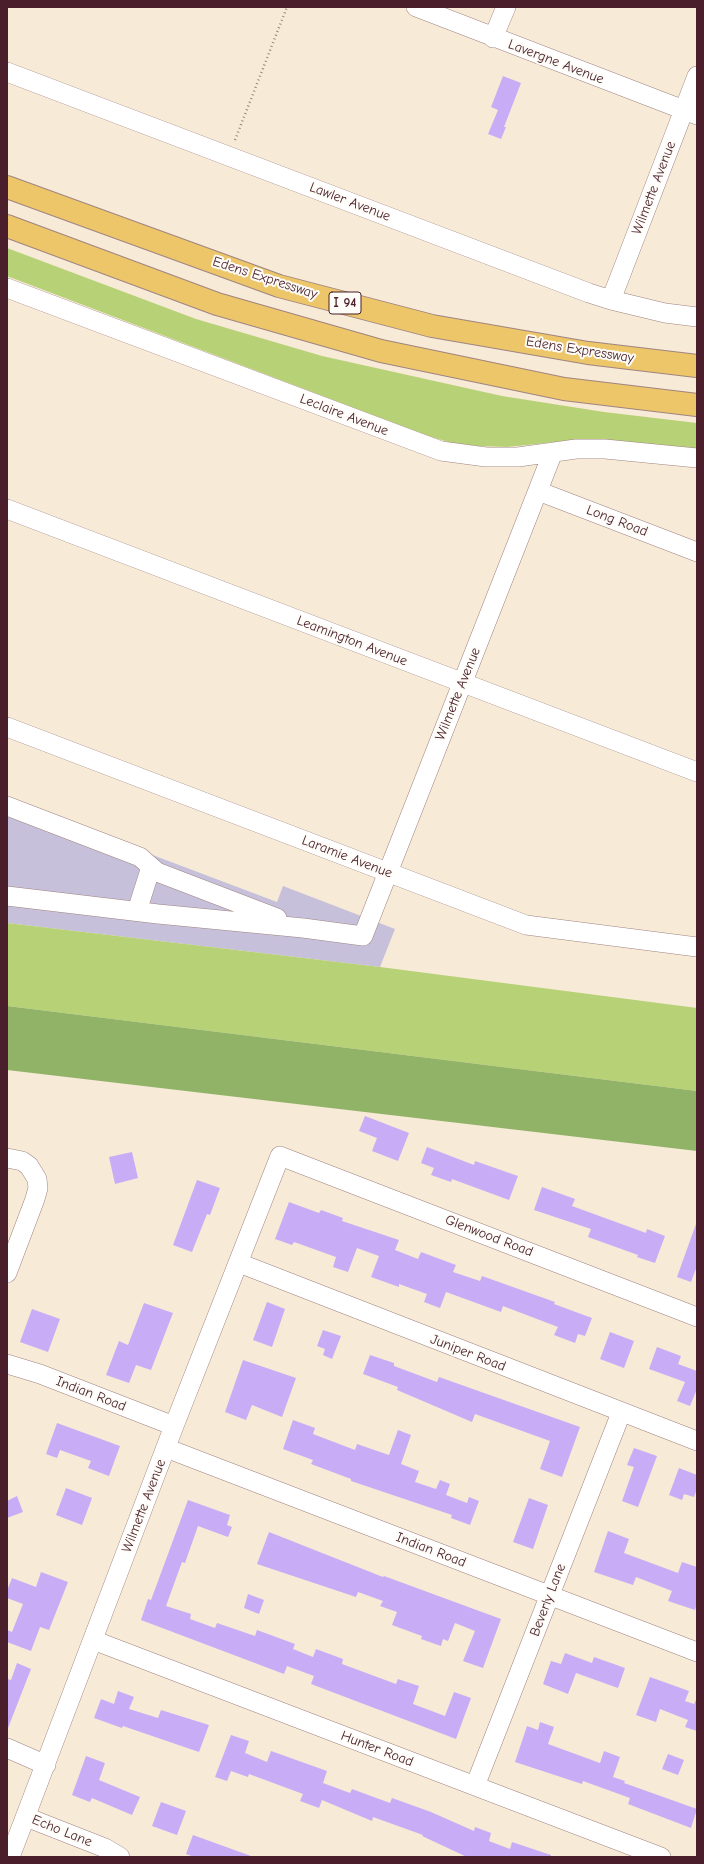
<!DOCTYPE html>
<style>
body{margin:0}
#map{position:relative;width:704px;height:1864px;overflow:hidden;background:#f7ead7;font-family:"Comic Neue",sans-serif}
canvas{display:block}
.frame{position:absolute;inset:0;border:8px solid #4a1f2b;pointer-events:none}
</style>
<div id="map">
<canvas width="704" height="1864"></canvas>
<div class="frame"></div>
</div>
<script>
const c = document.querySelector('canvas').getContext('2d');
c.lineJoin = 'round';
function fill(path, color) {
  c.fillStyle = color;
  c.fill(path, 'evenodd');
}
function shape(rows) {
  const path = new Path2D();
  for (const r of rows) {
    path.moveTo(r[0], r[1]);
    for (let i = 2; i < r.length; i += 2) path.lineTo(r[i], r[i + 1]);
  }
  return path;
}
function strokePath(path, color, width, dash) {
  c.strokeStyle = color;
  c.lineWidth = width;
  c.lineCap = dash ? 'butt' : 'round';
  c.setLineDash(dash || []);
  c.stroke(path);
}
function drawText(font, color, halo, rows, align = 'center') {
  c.font = font + ' "Comic Neue",sans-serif';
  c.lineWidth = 4;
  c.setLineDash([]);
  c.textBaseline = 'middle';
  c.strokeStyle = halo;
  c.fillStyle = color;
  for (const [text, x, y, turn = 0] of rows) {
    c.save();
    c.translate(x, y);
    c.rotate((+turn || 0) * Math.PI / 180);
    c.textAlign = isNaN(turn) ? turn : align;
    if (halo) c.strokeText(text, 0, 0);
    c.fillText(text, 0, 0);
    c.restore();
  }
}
const industrial = shape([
 [7,800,277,902,283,886,395,929,380,967,7,923]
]);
const green = shape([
 [7,248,196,319,322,356,502,396,604,412,697,423,697,449,585,439,507,447,478,446,452,443,428,436,7,276],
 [7,923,380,967,697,1008,697,1091,7,1006]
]);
const forest = shape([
 [7,1006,697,1091,697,1151,7,1070]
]);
const building = shape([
 [503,76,521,83,504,127,506,127,501,139,488,134,498,110,491,107],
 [365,1116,409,1133,398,1161,372,1151,377,1138,359,1131],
 [427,1147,474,1165,475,1161,518,1176,509,1200,452,1179,451,1182,431,1175,434,1168,421,1163],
 [132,1152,138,1178,115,1184,109,1157],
 [197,1180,220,1188,210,1215,207,1214,192,1252,173,1245],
 [542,1187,575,1199,572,1206,646,1233,647,1229,665,1236,655,1263,637,1257,638,1255,588,1237,591,1229,534,1210],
 [289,1202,319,1213,321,1210,343,1218,342,1221,399,1240,395,1250,418,1259,421,1252,456,1265,453,1272,480,1281,482,1276,555,1302,554,1304,592,1318,585,1336,578,1334,575,1343,554,1335,558,1327,503,1306,501,1312,446,1292,440,1308,424,1302,427,1294,399,1284,399,1287,371,1277,379,1256,357,1248,348,1272,333,1267,336,1257,294,1242,292,1245,275,1239],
 [696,1224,697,1224,697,1266,691,1282,677,1277],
 [267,1302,285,1309,272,1347,253,1340],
 [144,1303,173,1313,151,1370,136,1365,129,1383,106,1375,119,1341,128,1345],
 [32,1309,60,1319,48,1352,20,1342],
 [323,1330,341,1336,332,1359,323,1355,325,1349,317,1346],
 [610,1332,634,1341,624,1368,600,1359],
 [657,1347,681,1356,678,1364,697,1371,697,1389,690,1406,677,1401,685,1382,649,1369],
 [370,1355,394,1363,394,1366,437,1382,439,1377,580,1427,562,1477,540,1469,550,1441,475,1414,472,1422,397,1390,398,1387,363,1374],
 [243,1360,296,1378,282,1417,252,1405,246,1420,225,1412],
 [293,1420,315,1428,313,1434,355,1450,357,1444,389,1455,398,1430,411,1435,401,1464,419,1471,415,1482,436,1489,440,1480,450,1484,446,1495,467,1503,469,1497,479,1501,470,1525,451,1518,452,1515,351,1481,351,1479,311,1464,313,1460,283,1449],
 [57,1423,120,1446,109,1476,88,1468,91,1461,60,1450,57,1458,46,1454],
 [634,1448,657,1456,638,1507,622,1501,634,1467,627,1465],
 [679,1468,697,1475,697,1489,694,1497,684,1494,682,1500,669,1495],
 [66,1488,92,1498,82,1525,56,1515],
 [17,1496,23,1512,7,1518,7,1501],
 [529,1498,548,1505,533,1549,513,1542],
 [188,1500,230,1515,227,1525,232,1527,228,1537,198,1526,185,1563,182,1562,166,1606,191,1614,190,1619,215,1628,217,1623,255,1636,257,1630,295,1644,293,1649,313,1657,316,1649,343,1659,342,1664,396,1684,398,1679,419,1686,413,1704,445,1716,454,1692,471,1698,456,1739,311,1684,314,1676,287,1666,284,1674,141,1620,148,1599,151,1600],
 [608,1531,629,1539,624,1553,678,1573,682,1562,697,1567,697,1604,695,1610,668,1601,672,1591,636,1577,633,1585,594,1572],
 [269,1532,383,1577,384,1576,501,1619,483,1668,463,1661,475,1631,455,1623,448,1641,443,1639,441,1646,421,1639,422,1636,392,1625,397,1612,380,1606,383,1601,358,1592,356,1597,257,1564],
 [41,1572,68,1582,49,1630,40,1627,31,1651,7,1642,7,1630,12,1632,23,1604,7,1598,7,1591,12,1578,36,1587],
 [248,1594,264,1600,259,1614,244,1608],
 [565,1653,592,1663,594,1657,625,1668,618,1688,576,1673,568,1694,543,1684,551,1661,561,1664],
 [17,1663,31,1669,8,1728,7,1679,11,1680],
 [650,1677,689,1691,685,1701,694,1704,697,1698,697,1731,685,1727,688,1720,660,1709,656,1722,636,1715],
 [118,1691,134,1697,129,1709,158,1718,161,1710,209,1725,199,1752,123,1726,122,1728,94,1718,101,1699,114,1704],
 [540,1722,554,1727,548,1744,600,1763,604,1751,620,1757,613,1777,625,1781,624,1783,697,1809,691,1828,628,1804,630,1798,583,1781,582,1784,515,1762,527,1726,538,1730],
 [231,1735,249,1741,245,1753,267,1762,271,1751,327,1771,323,1783,350,1793,352,1789,390,1803,392,1798,431,1812,474,1831,475,1827,491,1833,489,1841,510,1849,512,1842,551,1855,551,1857,467,1857,422,1836,423,1835,373,1817,372,1821,322,1800,319,1808,300,1801,303,1794,249,1774,248,1777,231,1771,227,1781,215,1777],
 [668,1754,684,1760,678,1775,662,1769],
 [86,1756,105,1763,99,1780,140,1797,132,1815,92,1798,90,1802,72,1795],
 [161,1802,186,1811,177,1835,152,1826],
 [193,1835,251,1856,251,1857,194,1857,186,1854]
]);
const path = shape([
 [235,140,287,7]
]);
const minor = shape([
 [416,7,697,115],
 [493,38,506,7],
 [7,72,589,293,611,300,665,313,697,317],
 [7,288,441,451,486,457,518,457,576,449,605,449,697,458],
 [611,300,697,76],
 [538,491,697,552],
 [7,509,697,772],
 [7,727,526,925,697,947],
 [7,806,140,857,157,872,277,918],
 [7,896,158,914,303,928,363,936,553,452],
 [137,911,151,867],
 [7,1158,22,1161,29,1166,37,1179,38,1188,35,1199,7,1273],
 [239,1263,697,1441],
 [7,1364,40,1374,174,1426],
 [166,1448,697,1652],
 [93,1640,661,1857],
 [7,1748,46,1765],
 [475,1786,621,1413],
 [26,1817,105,1848,120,1857],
 [10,1857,174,1426,280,1156,697,1317]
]);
const highway = shape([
 [7,187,279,286,432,326,588,353,697,366],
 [7,226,217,304,381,351,564,389,697,405]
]);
const shields = [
 [345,303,32]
];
const shieldNames = [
 ["I 94",345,303]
];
const streetNames = [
 ["Lavergne Avenue",556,62,21],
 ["Wilmette Avenue",654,188,-69],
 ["Lawler Avenue",350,202,21],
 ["Edens Expressway",265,278,18],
 ["Edens Expressway",580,350,9],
 ["Leclaire Avenue",344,415,21],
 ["Long Road",617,521,21],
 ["Leamington Avenue",352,641,21],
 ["Wilmette Avenue",458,694,-68],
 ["Laramie Avenue",347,857,21],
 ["Glenwood Road",489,1236,21],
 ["Juniper Road",468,1353,21],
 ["Indian Road",91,1394,21],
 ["Wilmette Avenue",144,1506,-69],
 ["Indian Road",431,1550,21],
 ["Beverly Lane",548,1600,-69],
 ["Hunter Road",377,1749,21],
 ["Echo Lane",62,1831,22]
];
fill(industrial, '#c6c0da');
fill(green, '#b7d176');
fill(forest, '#91b367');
fill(building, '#c8adf6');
strokePath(minor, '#a08481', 20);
strokePath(highway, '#a08481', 24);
strokePath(path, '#a08481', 2.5, [1, 3]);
strokePath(minor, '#fff', 19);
strokePath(highway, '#ecc669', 22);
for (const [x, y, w] of shields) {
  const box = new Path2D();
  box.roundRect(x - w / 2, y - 11, w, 22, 3);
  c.fillStyle = '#fdfcf7';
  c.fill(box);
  strokePath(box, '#4a1f2b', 1);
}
drawText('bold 13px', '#4a1f2b', null, shieldNames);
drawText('14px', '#4a1f2b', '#fdfcf7', streetNames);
</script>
